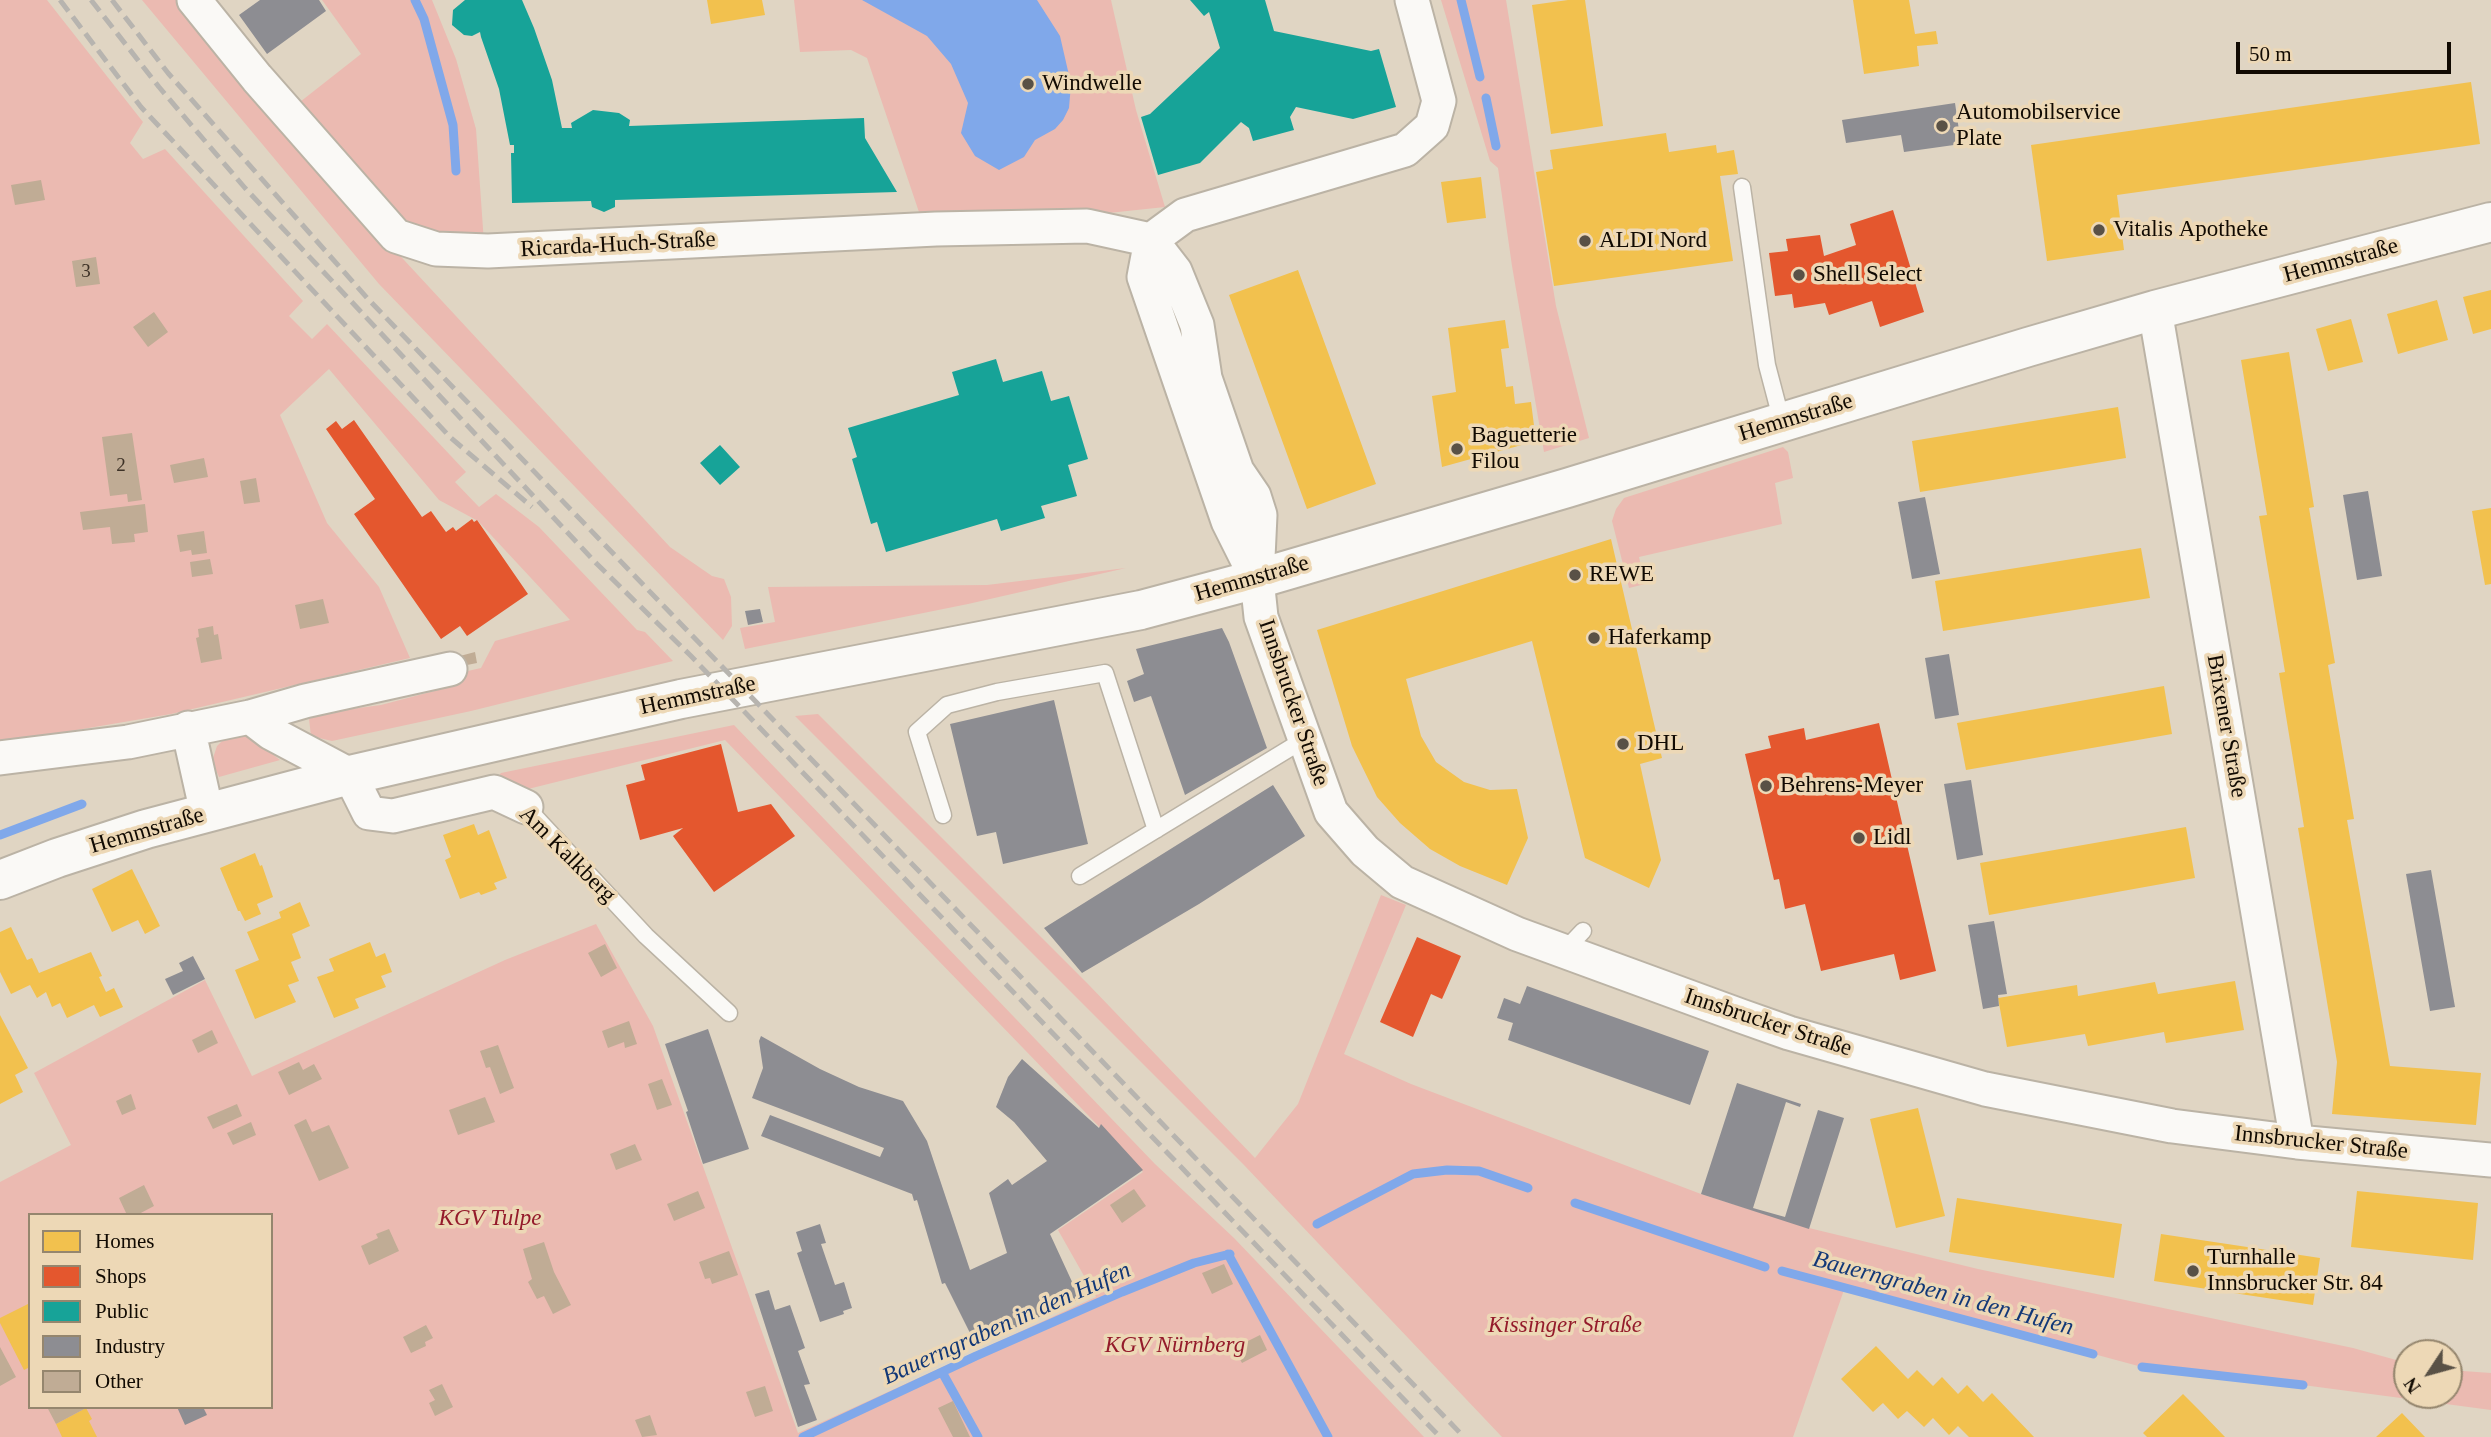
<!DOCTYPE html>
<meta charset="utf-8">
<style>
body{margin:0}
#map{position:relative;width:2491px;height:1437px;overflow:hidden;background:#e0d5c3;font-family:Georgia,serif}
canvas{display:block}
.legend{position:absolute;left:28px;top:1213px;width:245px;height:196px;box-sizing:border-box;background:#edd8b6;border:2px solid #95866e;margin:0;padding:9px 12px;list-style:none;font-size:21px;color:#110a02}
.legend li{display:flex;align-items:center;gap:14px;height:35px}
.legend b{width:35px;border:2px solid #95866e}
.north{position:absolute;left:2393px;top:1339px;width:70px;height:70px;box-sizing:border-box;background:#edd8b6;border:2px solid #95866e;border-radius:50%;rotate:234deg;font-size:19px;font-weight:700;line-height:28px;text-align:center;color:#110a02}
.north::after{content:'';display:block;margin:auto;width:24px;height:32px;background:#595146;clip-path:polygon(50% 0,100% 100%,50% 72%,0 100%)}
.scale{position:absolute;left:2236px;top:42px;width:215px;height:32px;box-sizing:border-box;border:4px solid #110a02;border-top:0;padding-left:9px;font-size:21px;line-height:24px;white-space:nowrap;color:#110a02;-webkit-text-stroke:5px #edd8b6;paint-order:stroke}
</style>
<div id="map">
<canvas width="2491" height="1437"></canvas>
<ul class="legend">
<li><b style="height:19px;background:#f2c14e"></b>Homes</li>
<li><b style="height:19px;background:#e4572e"></b>Shops</li>
<li><b style="height:19px;background:#17a398"></b>Public</li>
<li><b style="height:19px;background:#8d8d92"></b>Industry</li>
<li><b style="height:19px;background:#c0ac95"></b>Other</li>
</ul>
<div class="north">N</div>
<div class="scale">50 m</div>
</div>
<script>
const c = document.querySelector('canvas').getContext('2d');
c.lineJoin = 'round';
function fill(path, color) {
  c.fillStyle = color;
  c.fill(path, 'evenodd');
}
function shape(rows) {
  const path = new Path2D();
  for (const r of rows) {
    path.moveTo(r[0], r[1]);
    for (let i = 2; i < r.length; i += 2) path.lineTo(r[i], r[i + 1]);
  }
  return path;
}
function strokePath(path, color, width, dash) {
  c.strokeStyle = color;
  c.lineWidth = width;
  c.lineCap = dash ? 'butt' : 'round';
  c.setLineDash(dash || []);
  c.stroke(path);
}
function drawText(font, color, halo, rows, align = 'center') {
  c.font = font + ' Georgia,serif';
  c.lineWidth = 7;
  c.setLineDash([]);
  c.textBaseline = 'middle';
  c.strokeStyle = halo;
  c.fillStyle = color;
  for (const [text, x, y, turn = 0] of rows) {
    c.save();
    c.translate(x, y);
    c.rotate((+turn || 0) * Math.PI / 180);
    c.textAlign = isNaN(turn) ? turn : align;
    if (halo) c.strokeText(text, 0, 0);
    c.fillText(text, 0, 0);
    c.restore();
  }
}
const green = shape([
 [0,0,47,0,143,122,130,143,143,159,165,149,303,301,289,316,312,339,327,324,466,472,455,482,479,507,496,494,539,527,637,630,645,632,673,661,471,711,332,741,311,736,309,719,322,713,381,705,457,685,450,675,481,668,495,641,570,620,478,521,439,500,329,369,280,415,327,523,379,587,410,658,171,714,0,743],
 [142,0,178,0,379,233,670,547,712,576,724,579,731,597,732,626,723,640,379,284],
 [322,0,432,0,456,59,476,129,484,243,416,238,291,109,361,54],
 [794,0,1111,0,1136,110,1165,207,1061,218,922,221,867,58,851,50,800,52],
 [1441,0,1506,0,1556,306,1589,438,1544,452,1512,266,1498,168,1490,161],
 [1783,447,1788,452,1793,478,1775,483,1782,524,1639,557,1645,584,1629,588,1612,521,1616,509,1624,498],
 [1126,568,968,604,745,649,740,628,775,622,768,587,987,585],
 [818,714,1088,984,1255,1158,1298,1104,1381,895,1406,905,1344,1054,1411,1084,1701,1194,1809,1228,1978,1269,2353,1348,2407,1363,2407,1395,2449,1395,2449,1370,2491,1373,2491,1410,2303,1385,2142,1367,1845,1287,1793,1437,1502,1437,1244,1165,795,716],
 [734,725,1155,1164,1234,1238,1424,1437,0,1437,0,1182,71,1145,34,1073,205,980,252,1076,505,960,596,924,653,1026,798,1433,1096,1297,1058,1230,1143,1172,725,740,520,791,494,782,501,773],
 [30,1215,271,1215,271,1407,30,1407],
 [236,735,252,738,280,760,219,777,212,761,217,746,224,739]
]);
const water = shape([
 [862,0,1037,0,1060,36,1071,84,1069,108,1063,120,1055,129,1035,140,1024,157,999,170,975,156,961,133,968,103,951,64,927,36]
]);
const homes = shape([
 [707,0,762,0,765,15,711,24],
 [1568,0,1585,0,1603,126,1551,134,1532,5],
 [1853,0,1909,0,1915,34,1936,31,1938,44,1917,46,1919,66,1864,74],
 [2471,82,2480,144,2117,195,2124,250,2047,261,2031,145],
 [1666,133,1669,152,1716,145,1717,153,1734,150,1738,174,1720,176,1733,261,1554,286,1536,172,1553,169,1550,150],
 [1481,177,1486,218,1447,223,1441,182],
 [1298,270,1376,484,1307,509,1229,295],
 [2491,290,2491,329,2473,334,2463,297],
 [2437,300,2448,340,2398,354,2387,314],
 [2351,319,2363,362,2328,371,2316,329],
 [1505,320,1509,348,1501,349,1506,387,1513,386,1515,404,1531,402,1536,441,1442,467,1432,396,1456,392,1448,328],
 [2289,352,2314,507,2309,508,2335,663,2328,665,2354,819,2347,820,2390,1066,2481,1073,2476,1125,2332,1114,2337,1062,2298,828,2304,827,2279,673,2285,672,2259,516,2267,515,2241,360],
 [2118,407,2126,458,1920,492,1912,441],
 [2491,508,2491,584,2485,585,2472,511],
 [1611,539,1662,758,1640,764,1661,860,1649,888,1585,858,1532,641,1406,679,1421,736,1436,762,1464,782,1490,790,1517,789,1528,838,1507,885,1460,866,1430,849,1400,823,1377,797,1352,746,1317,630],
 [2141,548,2150,598,1943,631,1935,581],
 [2164,686,2172,734,1966,770,1957,723],
 [474,824,478,835,489,830,507,878,494,883,497,889,481,895,479,892,460,899,445,860,451,857,443,835],
 [2186,827,2195,878,1989,915,1980,863],
 [255,853,260,866,262,865,273,897,257,904,261,914,245,921,240,911,238,911,220,868],
 [132,869,160,926,145,934,138,920,112,932,92,889],
 [300,902,310,926,292,934,301,958,291,962,299,981,288,985,296,1002,255,1019,235,970,259,960,247,932,281,918,279,912],
 [11,927,27,960,32,958,39,973,91,952,102,976,99,977,106,992,114,988,123,1007,100,1017,94,1005,67,1018,60,1003,52,1007,46,992,37,998,30,985,11,994,0,972,0,932],
 [370,942,376,957,385,953,392,972,381,976,386,987,355,999,359,1008,334,1018,317,977,334,971,329,959],
 [2235,981,2244,1030,2166,1043,2164,1032,2088,1046,2085,1034,2007,1047,1998,998,2077,985,2078,996,2155,982,2158,994],
 [0,1015,28,1068,15,1075,23,1092,0,1104],
 [1918,1108,1945,1216,1896,1228,1870,1119],
 [2357,1191,2478,1203,2473,1260,2351,1247],
 [1957,1198,2122,1224,2114,1278,1949,1252],
 [2161,1234,2320,1258,2313,1305,2154,1281],
 [30,1303,30,1367,24,1370,0,1323,0,1318],
 [1876,1346,1908,1379,1917,1370,1933,1386,1942,1377,1958,1394,1967,1385,1983,1402,1992,1393,2034,1437,1969,1437,1958,1426,1949,1435,1933,1418,1924,1427,1907,1411,1898,1419,1883,1403,1873,1412,1841,1379],
 [2183,1394,2199,1410,2225,1437,2147,1437,2143,1433],
 [86,1408,92,1419,89,1421,97,1437,62,1437,56,1424],
 [2402,1413,2425,1437,2376,1437]
]);
const shops = shape([
 [1893,210,1924,312,1880,327,1872,301,1829,315,1825,303,1794,308,1792,294,1775,296,1769,253,1788,251,1786,239,1820,235,1824,256,1856,245,1850,224],
 [354,420,422,517,431,511,446,532,453,527,456,531,472,519,474,522,477,520,528,594,467,636,460,626,441,639,354,514,375,499,326,429,336,421,342,429],
 [1879,723,1936,971,1900,980,1894,954,1821,971,1805,904,1785,909,1779,879,1774,880,1745,754,1771,748,1768,736,1804,728,1806,740],
 [721,744,738,812,771,804,795,836,714,892,673,836,683,828,640,840,626,785,645,780,641,765],
 [1417,937,1461,956,1442,999,1431,994,1413,1037,1380,1022]
]);
const public = shape([
 [465,0,522,0,534,28,552,80,562,128,572,128,571,123,593,110,619,113,630,120,629,126,864,118,865,138,897,192,615,200,615,207,604,212,592,207,591,201,512,203,511,153,514,153,514,145,510,145,499,89,481,37,480,32,472,36,464,35,452,25,453,10],
 [1190,0,1265,0,1274,31,1371,51,1379,49,1396,107,1353,119,1296,107,1290,117,1294,130,1253,141,1249,128,1241,122,1200,163,1158,175,1141,117,1150,114,1220,48,1209,12,1204,16],
 [996,359,1003,382,1042,371,1051,401,1069,396,1088,459,1068,465,1077,496,1041,506,1045,518,1001,531,997,519,886,552,877,522,871,524,852,459,857,457,848,428,959,395,952,372],
 [720,445,740,467,720,485,700,463]
]);
const industry = shape([
 [260,0,319,0,326,11,267,54,239,15],
 [1955,103,1961,144,1904,152,1901,135,1846,143,1842,120],
 [2368,491,2382,576,2357,580,2343,495],
 [1925,497,1940,574,1912,579,1898,502],
 [760,609,763,622,748,625,745,611],
 [1222,628,1229,642,1267,748,1185,795,1151,696,1134,702,1127,681,1144,674,1136,649],
 [1949,654,1959,715,1935,719,1925,658],
 [1054,700,1088,844,1003,864,996,832,977,836,950,724],
 [1971,780,1983,855,1957,860,1944,784],
 [1273,785,1305,836,1199,904,1082,973,1044,928],
 [2431,870,2455,1007,2430,1011,2406,874],
 [1994,921,2007,994,1998,995,1999,1006,1983,1009,1968,925],
 [193,956,205,979,173,995,165,979,183,971,179,963],
 [1527,986,1709,1051,1690,1105,1508,1040,1513,1023,1497,1018,1504,998,1520,1004],
 [708,1029,749,1149,703,1164,686,1112,688,1111,665,1044],
 [761,1036,820,1069,859,1087,903,1101,927,1141,970,1270,1007,1253,989,1193,1008,1179,1012,1185,1047,1161,1014,1122,996,1107,1008,1077,1022,1059,1099,1128,1101,1124,1143,1170,1050,1234,1080,1299,976,1345,945,1283,942,1284,917,1200,914,1201,912,1194,761,1136,770,1115,880,1157,884,1148,752,1098,763,1068,759,1041],
 [1737,1083,1801,1104,1800,1107,1786,1102,1753,1208,1785,1217,1818,1110,1844,1118,1809,1229,1701,1194],
 [820,1224,826,1243,821,1244,835,1285,844,1282,852,1308,843,1311,844,1314,820,1322,797,1253,802,1251,796,1232],
 [769,1290,775,1310,790,1305,805,1348,798,1351,810,1384,804,1385,817,1420,798,1427,755,1294],
 [177,1407,203,1407,207,1415,185,1425]
]);
const stream = shape([
 [415,0,424,19,453,125,456,171],
 [1461,0,1480,77],
 [1486,98,1496,146],
 [0,835,82,804],
 [1575,1203,1765,1267],
 [1317,1224,1413,1174,1447,1170,1479,1171,1528,1188],
 [1228,1254,1328,1437],
 [1782,1271,2093,1354],
 [2142,1367,2303,1385],
 [942,1372,978,1437],
 [803,1437,976,1356,1122,1292,1194,1263,1230,1254]
]);
const building = shape([
 [41,180,45,200,15,205,11,185],
 [96,257,100,284,76,287,72,261],
 [154,312,168,332,148,347,133,327],
 [132,433,142,500,128,502,127,494,110,496,102,437],
 [204,458,208,477,174,483,170,465],
 [256,478,260,502,244,504,240,481],
 [145,504,148,532,134,534,135,542,112,544,110,527,83,530,80,512],
 [204,531,207,553,192,555,191,550,180,552,177,535],
 [210,559,213,574,192,577,190,562],
 [323,599,329,623,300,629,295,605],
 [213,626,214,635,218,634,222,659,201,663,196,638,199,637,198,629],
 [475,652,477,663,462,666,460,656],
 [605,944,617,968,601,977,588,953],
 [629,1021,637,1044,625,1048,624,1042,608,1048,602,1031],
 [212,1030,218,1043,198,1053,192,1040],
 [498,1045,514,1088,500,1094,490,1067,486,1068,480,1051],
 [299,1062,303,1070,314,1064,322,1079,289,1095,278,1072],
 [662,1079,672,1105,657,1110,648,1084],
 [131,1094,136,1109,122,1115,116,1101],
 [485,1097,495,1122,458,1135,449,1110],
 [237,1104,242,1116,213,1129,207,1117],
 [306,1119,312,1132,329,1125,349,1168,319,1181,294,1125],
 [251,1122,256,1135,233,1145,227,1133],
 [635,1144,642,1160,616,1170,610,1154],
 [144,1185,154,1206,137,1215,127,1215,119,1198],
 [1134,1189,1146,1206,1122,1223,1110,1205],
 [698,1191,705,1208,674,1221,667,1204],
 [389,1229,399,1251,369,1265,361,1246,378,1238,376,1234],
 [544,1242,554,1272,571,1305,553,1314,544,1296,537,1299,528,1282,532,1279,523,1249],
 [729,1251,738,1275,712,1284,710,1278,705,1279,699,1262],
 [1224,1264,1233,1284,1212,1294,1202,1273],
 [426,1325,433,1338,425,1342,426,1346,411,1353,403,1337],
 [1260,1335,1267,1350,1242,1363,1234,1348],
 [0,1347,16,1377,0,1386],
 [442,1384,453,1407,435,1416,429,1403,435,1400,429,1390],
 [765,1386,773,1411,755,1417,746,1392],
 [953,1401,970,1437,953,1437,938,1408],
 [47,1407,88,1407,56,1424],
 [650,1415,657,1435,642,1437,635,1420]
]);
const service = shape([
 [1742,187,1767,365,1782,422],
 [526,807,646,936,729,1013],
 [943,815,917,732,947,705,997,692,1105,673,1156,830],
 [1080,876,1305,739],
 [1564,951,1583,931]
]);
const minor = shape([
 [194,0,257,78,396,236,436,249,488,251,936,229,1087,226,1151,240],
 [1151,240,1175,271,1197,325,1205,378,1237,471,1254,496,1260,515,1257,579,1261,617,1331,812,1365,851,1402,882,1517,934,1741,1016,1789,1033,1985,1089,2172,1126,2297,1142,2491,1160],
 [2155,310,2297,1142],
 [1256,577,1228,521,1144,277,1151,240,1185,215,1405,150,1432,126,1439,101,1412,0],
 [250,717,271,733,350,775,369,813,393,816,494,792,526,807],
 [188,728,207,813],
 [0,758,128,742,250,717,305,701,450,669]
]);
const tertiary = shape([
 [0,880,57,858,146,829,350,775,681,699,1141,610,1257,579,1567,488,2028,347,2155,310,2491,222]
]);
const rail = shape([
 [60,0,141,107,451,438,532,507],
 [91,0,159,87,245,188,597,564,690,655,1440,1437],
 [112,0,168,73,368,299,1464,1437]
]);
const markers = [
 [1028,84,7,"#595146"],
 [1942,126,7,"#595146"],
 [2099,230,7,"#595146"],
 [1585,241,7,"#595146"],
 [1799,275,7,"#595146"],
 [1457,449,7,"#595146"],
 [1575,575,7,"#595146"],
 [1594,638,7,"#595146"],
 [1623,744,7,"#595146"],
 [1766,786,7,"#595146"],
 [1859,838,7,"#595146"],
 [2193,1271,7,"#595146"]
];
const numberNames = [
 ["3",86,272],
 ["2",121,466]
];
const poiNames = [
 ["Windwelle",1042,84],
 ["Automobilservice",1956,113],
 ["Plate",1956,139],
 ["Vitalis Apotheke",2113,230],
 ["ALDI Nord",1599,241],
 ["Shell Select",1813,275],
 ["Baguetterie",1471,436],
 ["Filou",1471,462],
 ["REWE",1589,575],
 ["Haferkamp",1608,638],
 ["DHL",1637,744],
 ["Behrens-Meyer",1780,786],
 ["Lidl",1873,838],
 ["Turnhalle",2207,1258],
 ["Innsbrucker Str. 84",2207,1284]
];
const streetNames = [
 ["Ricarda-Huch-Straße",618,245,-3],
 ["Hemmstraße",2341,261,-15],
 ["Hemmstraße",1796,418,-17],
 ["Hemmstraße",1252,579,-16],
 ["Hemmstraße",698,696,-12],
 ["Innsbrucker Straße",1293,703,71],
 ["Brixener Straße",2226,726,80],
 ["Hemmstraße",147,831,-16],
 ["Am Kalkberg",567,855,45],
 ["Innsbrucker Straße",1768,1023,18],
 ["Innsbrucker Straße",2321,1143,6]
];
const parkNames = [
 ["KGV Tulpe",490,1219],
 ["Kissinger Straße",1565,1326],
 ["KGV Nürnberg",1175,1346]
];
const waterNames = [
 ["Bauerngraben in den Hufen",1943,1294,15],
 ["Bauerngraben in den Hufen",1007,1324,-24]
];
fill(green, '#ebbab1');
fill(water, '#80a8ea');
fill(homes, '#f2c14e');
fill(shops, '#e4572e');
fill(public, '#17a398');
fill(industry, '#8d8d92');
strokePath(stream, '#80a8ea', 9);
fill(building, '#c0ac95');
strokePath(service, '#bbb3a5', 19);
strokePath(minor, '#bbb3a5', 37);
strokePath(tertiary, '#bbb3a5', 42);
strokePath(service, '#faf9f6', 16);
strokePath(minor, '#faf9f6', 33);
strokePath(tertiary, '#faf9f6', 38);
strokePath(rail, '#b7b4af', 5, [14, 7]);
for (const [x, y, r, color] of markers) {
  const dot = new Path2D();
  dot.arc(x, y, r, 0, 2 * Math.PI);
  c.fillStyle = color;
  c.fill(dot);
  strokePath(dot, '#edd8b6', 2.5);
}
drawText('19px', '#3d3227', null, numberNames);
drawText('23px', '#110a02', '#edd8b6', poiNames, 'left');
drawText('23px', '#110a02', '#edd8b6', streetNames);
drawText('italic 23px', '#941b2b', '#edd8b6', parkNames);
drawText('italic 24px', '#123877', '#edd8b6', waterNames);
</script>
